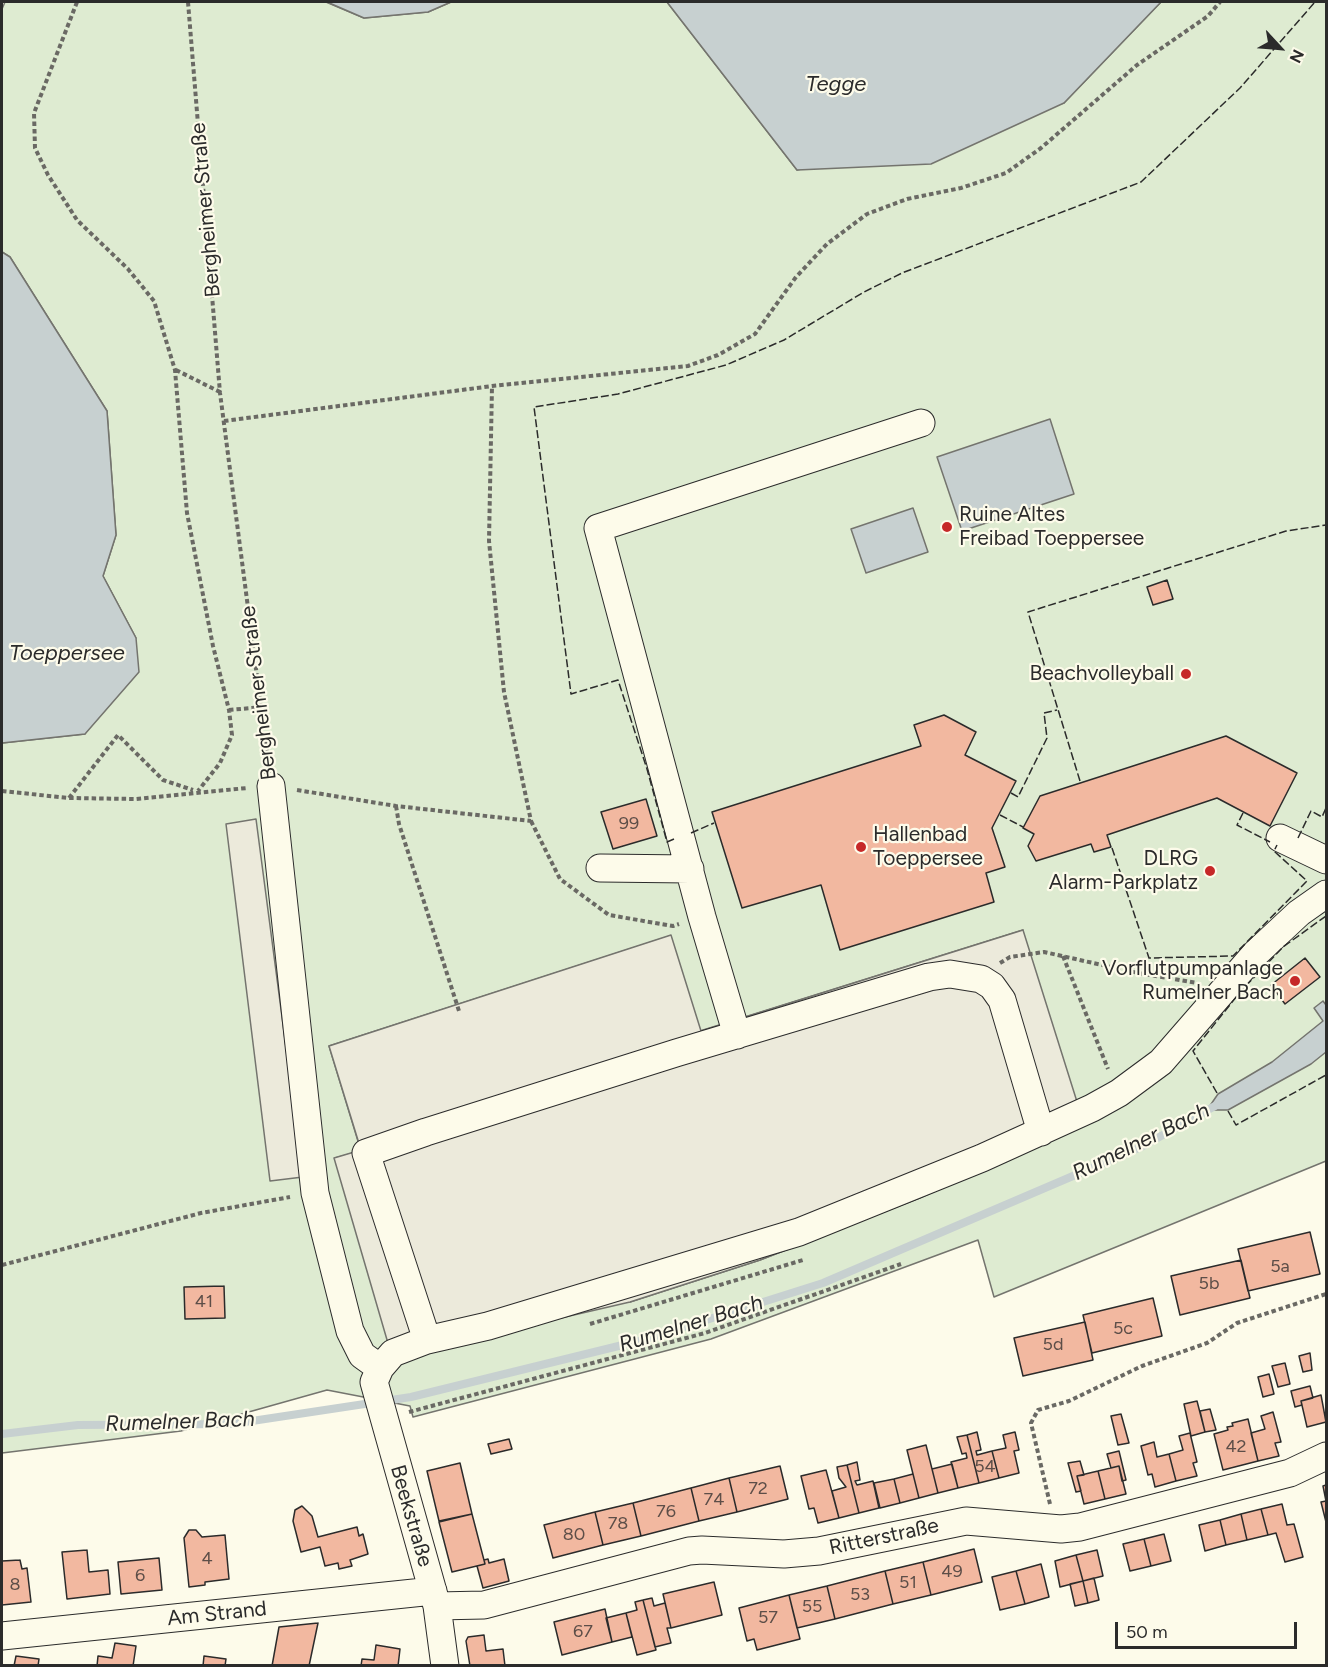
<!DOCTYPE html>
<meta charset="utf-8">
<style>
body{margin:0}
#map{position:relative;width:1328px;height:1667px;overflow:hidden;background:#fdfbea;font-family:Figtree,sans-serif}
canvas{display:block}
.frame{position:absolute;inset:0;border:3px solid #2b2b2b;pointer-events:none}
.north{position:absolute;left:1250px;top:18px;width:60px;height:60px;-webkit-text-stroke:4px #fdfbea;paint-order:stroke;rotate:116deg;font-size:16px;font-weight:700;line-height:24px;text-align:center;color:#2b2b2b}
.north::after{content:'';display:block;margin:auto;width:21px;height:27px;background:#2b2b2b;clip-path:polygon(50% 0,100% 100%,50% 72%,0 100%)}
.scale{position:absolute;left:1115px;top:1622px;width:182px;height:27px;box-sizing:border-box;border:3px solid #2b2b2b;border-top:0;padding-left:8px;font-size:18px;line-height:21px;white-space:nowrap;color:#2b2b2b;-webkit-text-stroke:4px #fdfbea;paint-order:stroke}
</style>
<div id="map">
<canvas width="1328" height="1667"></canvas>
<div class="frame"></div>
<div class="north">N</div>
<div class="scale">50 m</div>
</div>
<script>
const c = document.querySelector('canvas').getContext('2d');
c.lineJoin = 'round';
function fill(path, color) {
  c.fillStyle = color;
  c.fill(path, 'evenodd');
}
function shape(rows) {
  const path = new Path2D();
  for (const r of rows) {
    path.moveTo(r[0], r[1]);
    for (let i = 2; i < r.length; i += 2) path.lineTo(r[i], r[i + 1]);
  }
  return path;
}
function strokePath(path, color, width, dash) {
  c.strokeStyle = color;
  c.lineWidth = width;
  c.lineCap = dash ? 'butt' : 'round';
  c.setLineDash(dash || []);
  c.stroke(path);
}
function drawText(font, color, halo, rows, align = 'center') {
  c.font = font + ' Figtree,sans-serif';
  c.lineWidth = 4.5;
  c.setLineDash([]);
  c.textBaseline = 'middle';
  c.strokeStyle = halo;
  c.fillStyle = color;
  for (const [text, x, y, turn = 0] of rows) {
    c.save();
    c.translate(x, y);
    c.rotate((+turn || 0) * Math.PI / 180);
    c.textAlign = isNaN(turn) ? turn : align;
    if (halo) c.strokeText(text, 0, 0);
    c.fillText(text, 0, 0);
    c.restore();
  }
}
const green = shape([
 [5,2,326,2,364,18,428,12,451,2,667,2,797,170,1064,103,1161,2,1326,2,1326,1161,994,1297,978,1240,711,1339,413,1417,410,1406,327,1390,181,1431,2,1453,2,743,85,734,136,638,103,576,116,535,107,411,10,257,2,252,2,9,5,2],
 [1023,930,922,1197,760,1260,630,1302,335,1158,361,1151,329,1046,670,936,700,1031,1023,930]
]);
const parking = shape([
 [256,819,303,1177,270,1181,226,824,256,819],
 [1023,930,1084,1124,922,1197,760,1260,630,1302,392,1357,334,1158,361,1150,329,1046,671,935,701,1031,1023,930]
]);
const water = shape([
 [327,2,451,2,428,12,364,18,327,2],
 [667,2,1161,2,1064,103,931,164,797,170,667,2],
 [2,252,10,257,107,411,116,535,103,576,136,638,139,672,85,734,2,743,2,252],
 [1050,419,1074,494,962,531,937,457,1050,419],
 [913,508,928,552,866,573,851,529,913,508],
 [1323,1001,1326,1005,1326,1052,1311,1064,1228,1110,1207,1110,1218,1094,1272,1062,1323,1021,1314,1008,1323,1001]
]);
const stream = shape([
 [2,1434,78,1425,232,1424,411,1397,643,1340,823,1283,1143,1146,1215,1106]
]);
const building = shape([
 [1167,580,1173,599,1153,605,1147,587,1167,580],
 [944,715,976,732,965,755,1016,781,992,828,1005,867,986,873,994,902,840,950,821,885,742,908,712,812,921,746,914,725,944,715],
 [1226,736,1297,773,1270,826,1217,798,1107,835,1111,847,1094,852,1091,844,1036,861,1028,846,1034,834,1023,828,1040,796,1226,736],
 [646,799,657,836,613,849,601,812,646,799],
 [1305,958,1320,977,1285,1004,1271,985,1305,958],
 [1310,1232,1320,1274,1248,1291,1238,1249,1310,1232],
 [1241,1260,1250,1298,1180,1315,1171,1276,1241,1260],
 [224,1286,225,1318,185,1319,184,1287,224,1286],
 [1153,1298,1162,1336,1092,1353,1083,1315,1153,1298],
 [1085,1322,1093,1360,1023,1376,1014,1338,1085,1322],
 [1310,1353,1312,1370,1303,1372,1299,1356,1310,1353],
 [1285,1363,1290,1384,1278,1387,1272,1366,1285,1363],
 [1269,1374,1274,1394,1263,1397,1258,1377,1269,1374],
 [1310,1386,1313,1398,1301,1401,1302,1405,1295,1407,1291,1391,1310,1386],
 [1321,1395,1326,1422,1307,1427,1301,1401,1321,1395],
 [1197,1401,1205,1432,1191,1436,1184,1404,1197,1401],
 [1210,1409,1216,1430,1205,1432,1200,1411,1210,1409],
 [1273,1412,1281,1442,1275,1443,1279,1456,1258,1461,1251,1433,1265,1429,1261,1416,1273,1412],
 [1121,1414,1129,1443,1118,1445,1111,1416,1121,1414],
 [1248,1419,1258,1461,1223,1470,1214,1434,1228,1430,1227,1427,1233,1426,1232,1423,1248,1419],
 [977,1432,981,1450,976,1451,977,1455,992,1451,999,1478,979,1483,967,1435,977,1432],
 [1015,1432,1019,1450,1014,1451,1019,1473,999,1478,992,1451,1006,1448,1003,1435,1015,1432],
 [1190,1433,1197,1462,1193,1463,1197,1476,1176,1481,1169,1454,1183,1450,1179,1436,1190,1433],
 [967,1435,979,1483,958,1488,951,1462,967,1458,966,1453,962,1454,957,1437,967,1435],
 [509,1439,512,1449,491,1454,488,1444,509,1439],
 [1154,1442,1157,1457,1169,1454,1176,1481,1155,1487,1152,1474,1148,1475,1141,1446,1154,1442],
 [926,1445,938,1493,919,1498,907,1450,926,1445],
 [1119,1451,1126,1480,1122,1481,1119,1466,1111,1468,1107,1454,1119,1451],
 [1080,1461,1084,1475,1077,1476,1081,1491,1076,1492,1068,1463,1080,1461],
 [857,1462,860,1480,855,1481,857,1485,873,1481,879,1508,859,1513,847,1465,857,1462],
 [460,1463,472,1514,439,1521,427,1471,460,1463],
 [952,1464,958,1488,938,1493,932,1469,952,1464],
 [847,1465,859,1513,839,1518,832,1491,846,1487,839,1478,837,1467,847,1465],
 [780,1466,788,1499,737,1512,729,1478,780,1466],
 [1119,1466,1126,1494,1105,1499,1098,1471,1119,1466],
 [826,1470,839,1518,818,1523,814,1508,809,1509,801,1476,826,1470],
 [1098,1471,1105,1499,1084,1504,1077,1476,1098,1471],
 [913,1474,919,1498,900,1503,894,1479,913,1474],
 [729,1478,737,1512,699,1521,691,1488,729,1478],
 [894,1479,900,1503,880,1508,874,1483,894,1479],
 [1326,1485,1326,1522,1321,1502,1326,1501,1323,1486,1326,1485],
 [691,1488,699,1521,641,1536,633,1503,691,1488],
 [633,1503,641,1536,603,1545,595,1512,633,1503],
 [1282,1504,1287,1525,1294,1524,1303,1557,1285,1562,1276,1533,1268,1535,1261,1509,1282,1504],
 [302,1506,312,1516,318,1537,357,1527,359,1536,363,1534,368,1554,350,1560,352,1566,339,1569,338,1563,325,1566,320,1547,301,1552,293,1521,295,1510,302,1506],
 [1261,1509,1268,1535,1247,1540,1241,1514,1261,1509],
 [595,1512,603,1545,553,1558,544,1525,595,1512],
 [472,1514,485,1564,452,1572,439,1522,472,1514],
 [1241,1514,1247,1540,1226,1545,1220,1520,1241,1514],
 [1220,1520,1226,1545,1205,1551,1199,1525,1220,1520],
 [189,1530,196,1530,202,1537,225,1535,229,1579,205,1582,205,1585,189,1587,184,1538,189,1530],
 [1164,1534,1171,1561,1151,1566,1144,1539,1164,1534],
 [1144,1539,1151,1566,1130,1571,1123,1544,1144,1539],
 [974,1549,982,1582,931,1595,923,1562,974,1549],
 [87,1550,89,1572,108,1570,110,1594,67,1599,62,1552,87,1550],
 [1097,1550,1103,1576,1083,1581,1076,1555,1097,1550],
 [1076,1555,1083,1581,1060,1587,1055,1561,1076,1555],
 [159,1558,162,1590,121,1594,118,1562,159,1558],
 [488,1559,489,1563,504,1559,509,1581,483,1588,477,1566,485,1564,484,1560,488,1559],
 [20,1560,22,1569,27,1568,31,1602,2,1605,2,1561,20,1560],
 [923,1562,931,1595,893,1604,885,1571,923,1562],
 [1041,1564,1049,1597,1025,1604,1016,1571,1041,1564],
 [885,1571,893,1604,835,1619,827,1586,885,1571],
 [1016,1571,1025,1604,1000,1610,992,1577,1016,1571],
 [1094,1578,1099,1600,1088,1603,1083,1581,1094,1578],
 [1083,1581,1088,1603,1075,1606,1070,1584,1083,1581],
 [714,1582,722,1615,671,1628,663,1594,714,1582],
 [827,1586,835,1619,797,1628,789,1595,827,1586],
 [789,1595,800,1639,757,1650,754,1639,747,1641,739,1608,789,1595],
 [652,1598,654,1606,665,1603,671,1628,667,1628,671,1643,655,1647,643,1600,652,1598],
 [643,1600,656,1650,637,1655,626,1613,637,1610,635,1602,643,1600],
 [605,1609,612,1642,562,1655,554,1622,605,1609],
 [626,1613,632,1637,612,1642,606,1618,626,1613],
 [318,1623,309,1666,272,1666,279,1627,318,1623],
 [484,1635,486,1651,503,1649,505,1666,470,1666,466,1641,468,1637,484,1635],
 [115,1643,136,1646,133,1666,97,1666,98,1656,112,1658,115,1643],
 [376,1645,400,1649,398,1666,361,1666,362,1659,374,1660,376,1645],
 [16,1656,39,1659,38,1666,14,1666,16,1656],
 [204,1656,226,1659,225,1666,203,1666,204,1656]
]);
const path = shape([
 [77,2,34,113,35,148,48,175,77,220,128,269,154,301,175,370,187,513,213,646,229,710,232,735,220,763,198,791],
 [188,2,220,393,268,761],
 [176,370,220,392],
 [224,421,492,386,688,366,718,355,755,334,796,277,827,244,867,214,907,199,961,188,1006,173,1041,148,1137,65,1208,16,1220,2],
 [229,710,263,707],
 [297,790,396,806,531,821,504,692,489,541,492,386],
 [2,791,69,798,136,799,247,788],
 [69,798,118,735,163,780,193,790],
 [396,806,399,824,459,1011],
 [531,821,560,879,609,915,673,926,679,924],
 [1063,956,1108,1069],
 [1000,963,1010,957,1044,952,1138,973,1197,983],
 [2,1265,201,1213,290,1197],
 [590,1324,803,1260],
 [409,1412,705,1333,901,1264],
 [1050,1504,1031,1423,1038,1410,1069,1401,1142,1366,1207,1343,1237,1323,1326,1294]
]);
const minor = shape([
 [271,786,315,1193,350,1331,362,1355,380,1368],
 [1280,838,1326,860],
 [600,868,690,869],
 [737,1035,702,917,598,528,921,423],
 [427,1340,366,1153,426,1132,676,1053,929,977,950,974,981,979,992,986,1002,1000,1041,1132],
 [437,1606,484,1605,689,1551,702,1550,784,1554,819,1551,966,1521,1061,1529,1080,1527,1290,1473,1326,1456],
 [2,1636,433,1591],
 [445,1666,437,1606,374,1382,380,1368,393,1353,427,1340,488,1326,799,1232,982,1158,1092,1108,1119,1093,1161,1062,1255,954,1299,913,1326,894]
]);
const fence = shape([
 [1080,781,1028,612,1286,531,1326,525],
 [1011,793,1018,797,1047,738,1044,713,1057,710],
 [1243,813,1237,825,1270,842],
 [1000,815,1023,827],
 [691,833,714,823],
 [1298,838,1311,811,1322,817,1326,808],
 [674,839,667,842,647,769,618,680,571,694,534,407,618,394,726,365,784,340,864,292,902,273,1141,182,1240,88,1315,2],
 [1112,848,1149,958,1233,956,1307,881,1274,851,1277,845],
 [1217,1093,1193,1051,1241,991,1283,947,1326,916],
 [1228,1111,1236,1125,1326,1075]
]);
const markers = [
 [947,527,6,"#c62828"],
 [1186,674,6,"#c62828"],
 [861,847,6,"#c62828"],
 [1210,871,6,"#c62828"],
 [1295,981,6,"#c62828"]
];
const numberNames = [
 ["99",629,824],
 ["5a",1280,1267],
 ["5b",1209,1284],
 ["41",204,1302],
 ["5c",1123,1329],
 ["5d",1053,1345],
 ["42",1236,1447],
 ["54",985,1467],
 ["72",758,1489],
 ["74",714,1500],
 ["76",666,1512],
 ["78",618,1524],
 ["80",574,1535],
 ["4",207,1559],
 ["49",952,1572],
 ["6",140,1576],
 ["51",908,1583],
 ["8",15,1585],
 ["53",860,1595],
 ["55",812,1607],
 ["57",768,1618],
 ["67",583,1632]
];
const streetNames = [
 ["Bergheimer Straße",206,210,-95],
 ["Bergheimer Straße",259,693,-97],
 ["Beekstraße",411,1516,74],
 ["Ritterstraße",884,1537,-12],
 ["Am Strand",217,1614,-6]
];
const poiNames = [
 ["Ruine Altes",959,515,"left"],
 ["Freibad Toeppersee",959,539,"left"],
 ["Beachvolleyball",1174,674],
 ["Hallenbad",873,835,"left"],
 ["Toeppersee",873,859,"left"],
 ["DLRG",1198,859],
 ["Alarm-Parkplatz",1198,883],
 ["Vorflutpumpanlage",1283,969],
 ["Rumelner Bach",1283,993]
];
const waterNames = [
 ["Tegge",836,85],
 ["Toeppersee",67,654],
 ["Rumelner Bach",1141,1142,-26],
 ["Rumelner Bach",691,1324,-17],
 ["Rumelner Bach",180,1422,-2]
];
fill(green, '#deebd1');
strokePath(green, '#74746e', 1.5);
fill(parking, '#eceadb');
strokePath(parking, '#74746e', 1.5);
fill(water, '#c7d0d0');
strokePath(water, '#74746e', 1.5);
strokePath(stream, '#c7d0d0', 8);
fill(building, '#f2b8a0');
strokePath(building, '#2b2b2b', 1.5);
strokePath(minor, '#2b2b2b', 29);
strokePath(path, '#6a6964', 4, [4.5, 3]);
strokePath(minor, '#fdfbea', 27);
strokePath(fence, '#2b2b2b', 1.5, [8, 3]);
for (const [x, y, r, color] of markers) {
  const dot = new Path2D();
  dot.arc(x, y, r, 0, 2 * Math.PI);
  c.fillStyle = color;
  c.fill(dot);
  strokePath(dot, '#fdfbea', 2);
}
drawText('18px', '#5d4e48', null, numberNames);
drawText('21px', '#2b2b2b', '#fdfbea', streetNames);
drawText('21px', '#2b2b2b', '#fdfbea', poiNames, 'right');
drawText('italic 22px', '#2b2b2b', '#fdfbea', waterNames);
</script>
